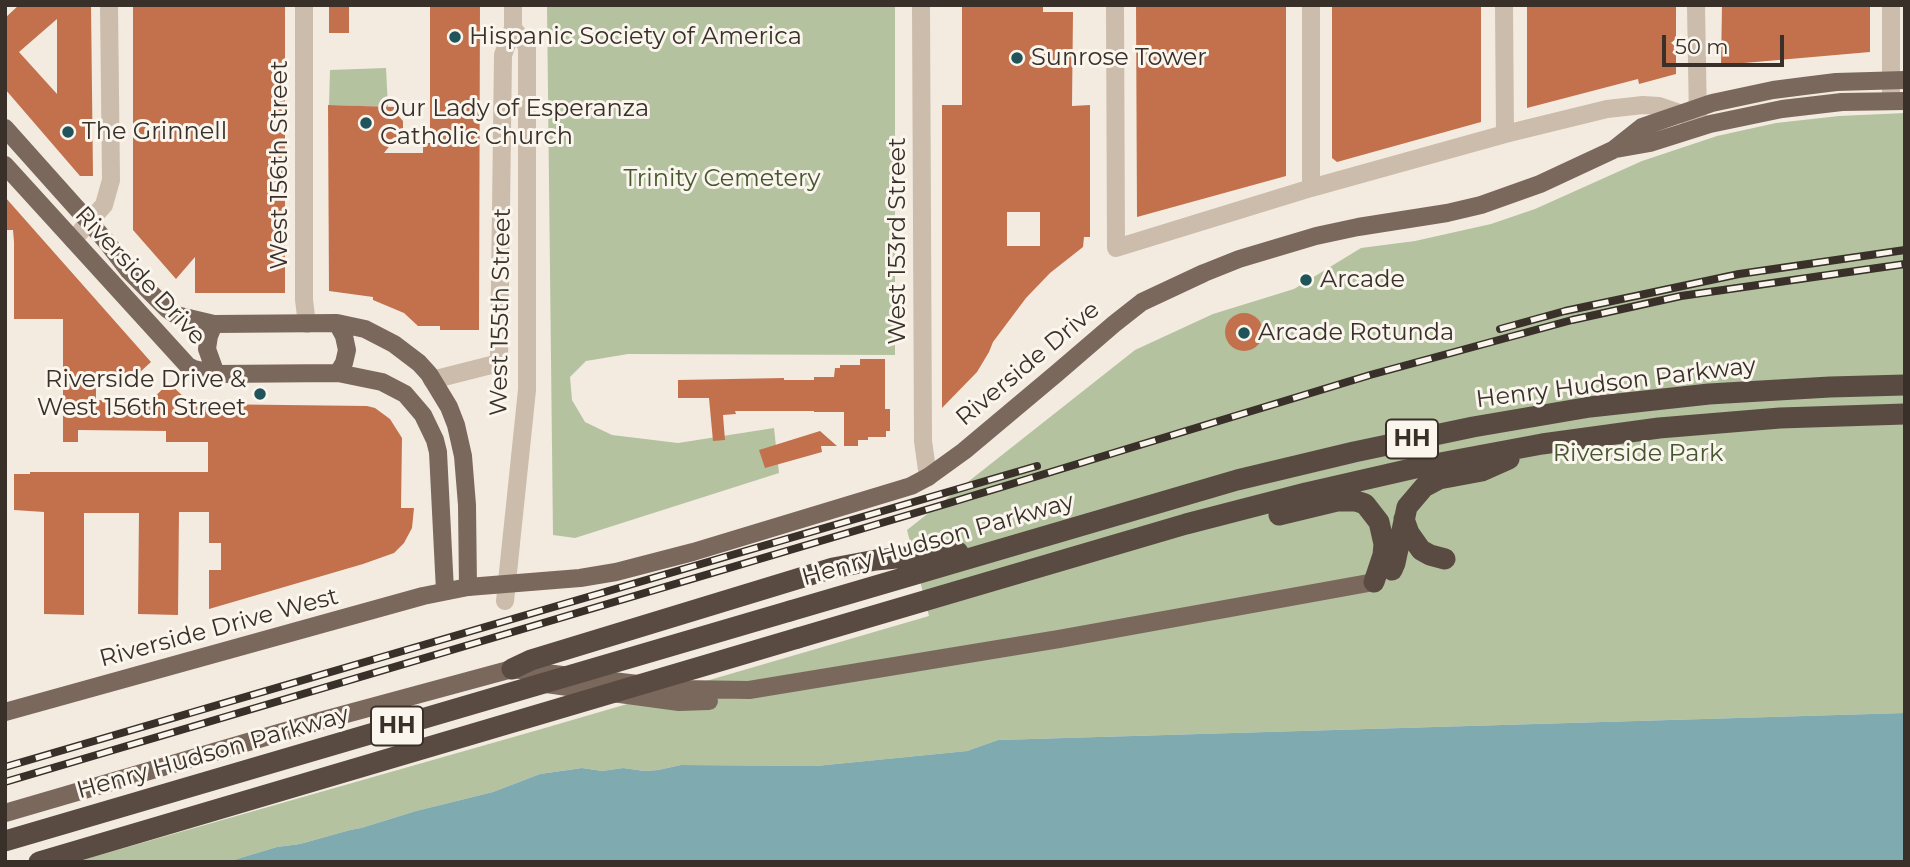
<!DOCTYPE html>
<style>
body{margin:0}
#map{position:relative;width:1910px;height:867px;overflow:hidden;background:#f3ebe0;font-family:Montserrat,sans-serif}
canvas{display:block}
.frame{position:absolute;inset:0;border:7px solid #39302a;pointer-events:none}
.scale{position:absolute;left:1662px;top:35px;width:122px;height:32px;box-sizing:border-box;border:4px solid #39302a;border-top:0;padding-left:9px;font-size:21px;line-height:24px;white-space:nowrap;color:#39302a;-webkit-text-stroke:5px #faf5ed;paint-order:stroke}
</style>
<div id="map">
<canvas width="1910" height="867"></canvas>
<div class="frame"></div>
<div class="scale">50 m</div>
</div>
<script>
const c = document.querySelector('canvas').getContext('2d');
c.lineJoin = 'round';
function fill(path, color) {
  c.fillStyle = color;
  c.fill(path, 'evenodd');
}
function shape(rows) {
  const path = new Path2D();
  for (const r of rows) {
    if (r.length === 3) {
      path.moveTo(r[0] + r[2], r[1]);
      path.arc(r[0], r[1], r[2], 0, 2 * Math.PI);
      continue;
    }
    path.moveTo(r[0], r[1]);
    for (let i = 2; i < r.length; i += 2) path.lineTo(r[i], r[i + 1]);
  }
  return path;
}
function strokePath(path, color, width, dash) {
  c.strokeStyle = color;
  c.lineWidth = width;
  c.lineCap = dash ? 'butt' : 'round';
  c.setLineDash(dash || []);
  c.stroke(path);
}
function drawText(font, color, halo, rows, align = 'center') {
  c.font = font + ' Montserrat,sans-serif';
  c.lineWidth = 6;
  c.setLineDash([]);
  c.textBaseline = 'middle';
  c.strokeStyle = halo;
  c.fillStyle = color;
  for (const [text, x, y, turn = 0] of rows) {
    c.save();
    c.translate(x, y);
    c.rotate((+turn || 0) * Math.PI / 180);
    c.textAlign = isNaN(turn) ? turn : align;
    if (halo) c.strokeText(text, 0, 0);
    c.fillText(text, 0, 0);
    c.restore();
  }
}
const green = shape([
 [547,5,895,5,895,355,628,354,586,361,570,377,572,400,585,422,612,435,678,443,774,428,779,473,575,538,553,535],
 [386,68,388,107,329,105,330,70],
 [1905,113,1905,713,998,740,967,751,816,766,681,765,658,770,645,771,623,768,602,771,582,768,540,774,493,792,416,811,361,828,350,830,300,844,277,847,227,862,75,862,538,730,929,616,907,530,1135,350,1213,314,1294,289,1361,248,1415,241,1491,224,1535,209,1642,161,1717,136,1776,123,1839,116]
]);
const water = shape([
 [1905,713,1905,862,227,862,277,847,300,844,350,830,361,828,416,811,493,792,540,774,582,768,602,771,623,768,645,771,658,770,681,765,816,766,967,751,998,740]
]);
const building = shape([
 [19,5,91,5,93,176,80,176,5,89,5,18],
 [57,19,57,94,19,52],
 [133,5,285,5,285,293,195,293,195,257,176,279,133,230],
 [329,5,349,5,349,33,329,33],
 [430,5,480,5,479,330,440,330,440,326,418,326,404,313,373,300,373,297,329,291,328,105,395,107,395,112,403,121,403,129,384,153,423,153,423,143,430,143],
 [962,5,1043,5,1043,12,1073,12,1072,106,1090,105,1090,237,1084,237,1083,247,1050,273,1026,298,993,342,989,352,977,372,942,408,942,105,962,105],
 [1007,212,1040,212,1040,246,1007,246],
 [1136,5,1286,5,1286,176,1137,217],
 [1332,5,1481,5,1481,122,1337,162,1332,158],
 [1527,5,1676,5,1676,74,1639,84,1638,79,1527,108],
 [1722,5,1870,5,1870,52,1721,65],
 [5,197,151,362,139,373,96,372,96,400,150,401,169,383,185,398,203,404,367,406,375,408,390,419,402,438,401,508,414,508,412,528,404,543,394,553,363,564,209,609,209,570,221,570,221,543,209,543,209,512,179,512,178,615,138,614,139,513,84,513,84,615,44,614,44,512,14,510,14,474,30,474,30,472,208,472,208,442,166,442,166,431,78,430,78,442,63,442,63,319,14,319,14,242,13,230,5,230],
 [1244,332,19],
 [860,359,885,359,885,409,890,409,890,431,886,431,886,437,868,437,868,440,858,440,858,446,844,446,844,412,814,412,814,411,735,411,736,414,723,415,725,440,713,441,709,398,678,398,678,380,784,378,784,380,814,380,814,377,834,377,835,368,840,368,840,365,860,365],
 [820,431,837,446,821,446,822,452,765,468,759,450]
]);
const minor = shape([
 [304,5,304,300,307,324],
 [921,5,923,441,928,477],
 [1115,5,1116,248,1311,188,1505,134,1607,109,1643,105,1659,106,1685,115,1698,127],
 [1311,5,1311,188],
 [1504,5,1505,134],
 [1696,5,1698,121],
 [1891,101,1891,5],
 [73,240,104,205,111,180,109,5],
 [432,380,499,363,503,55,513,28,513,5],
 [505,601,527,390,527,46,513,28]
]);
const major = shape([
 [5,128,106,241,129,271,167,309,176,315,214,324,337,323,365,329,394,344,419,363,429,374,449,407,456,425,463,456,467,505,468,587,423,596,5,712],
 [1616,149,1650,143,1710,124,1782,109,1842,102,1905,101],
 [5,165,188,366,194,369,216,374,338,373,382,382,405,394,423,415,435,440,438,452,445,591],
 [337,323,344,336,347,350,344,363,338,373],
 [214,324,209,336,207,349,216,374],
 [928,477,964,451,1057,373,1114,324,1142,302,1204,273,1239,259,1316,236,1358,227,1447,213,1481,205,1540,184,1613,150,1642,127,1712,103,1773,90,1804,86,1836,82,1905,80],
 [546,684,679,702,709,701],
 [5,813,320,721,512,669,680,689,749,690,1059,639,1374,582]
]);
const highway = shape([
 [1279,515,1337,501,1356,501,1365,504,1379,522,1384,544,1383,555,1374,582],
 [1404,519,1409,533,1421,550,1430,555,1445,559],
 [1392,570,1395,563,1407,507,1424,487,1439,479,1482,471,1509,459],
 [790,611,1237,480,1354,452,1473,427,1590,407,1709,394,1830,387,1905,385],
 [798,638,1186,524,1306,493,1424,466,1542,444,1659,428,1780,418,1905,414],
 [512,669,531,660,833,568,876,560,958,552]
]);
const rail = shape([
 [1500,329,1565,311,1739,274,1905,250],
 [5,767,1037,466],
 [5,782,949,503,1370,375,1572,320,1681,296,1905,264]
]);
const majorBridge = shape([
 [468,587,580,578,616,572,693,552,911,486,928,477]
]);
const highwayBridge = shape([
 [5,841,790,611],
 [39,862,798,638]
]);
const markers = [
 [455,37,7,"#20535a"],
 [1017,58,7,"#20535a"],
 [366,123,7,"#20535a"],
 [68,132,7,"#20535a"],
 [1306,280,7,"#20535a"],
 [1244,333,7,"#20535a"],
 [260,394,7,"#20535a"]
];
const shields = [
 [1412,439,52],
 [397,726,52]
];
const shieldNames = [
 ["HH",1412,439],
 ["HH",397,726]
];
const poiNames = [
 ["Hispanic Society of America",469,37],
 ["Sunrose Tower",1031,58],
 ["Our Lady of Esperanza",380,109],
 ["Catholic Church",380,137],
 ["The Grinnell",82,132],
 ["Arcade",1320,280],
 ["Arcade Rotunda",1258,333],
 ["Riverside Drive &",246,380,"right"],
 ["West 156th Street",246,408,"right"]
];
const streetNames = [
 ["West 156th Street",280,165,-90],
 ["West 153rd Street",898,241,-90],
 ["Riverside Drive",140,276,47],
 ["West 155th Street",501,312,-89],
 ["Riverside Drive",1028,364,-40],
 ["Henry Hudson Parkway",1616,383,-7],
 ["Henry Hudson Parkway",938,540,-16],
 ["Riverside Drive West",219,628,-15],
 ["Henry Hudson Parkway",213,753,-16]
];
const parkNames = [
 ["Trinity Cemetery",722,179],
 ["Riverside Park",1638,454]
];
fill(green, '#b4c2a0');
fill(water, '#7faaaf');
fill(building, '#c3714d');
strokePath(minor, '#cbbcac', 18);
strokePath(major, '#7b685c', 18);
strokePath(highway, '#5a4b42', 21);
strokePath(rail, '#39302a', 8);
strokePath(rail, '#faf5ed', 5, [16]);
strokePath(majorBridge, '#7b685c', 18);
strokePath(highwayBridge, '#5a4b42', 21);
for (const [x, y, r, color] of markers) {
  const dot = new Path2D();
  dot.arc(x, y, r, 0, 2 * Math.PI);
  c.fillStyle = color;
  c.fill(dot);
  strokePath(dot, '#faf5ed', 2.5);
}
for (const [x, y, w] of shields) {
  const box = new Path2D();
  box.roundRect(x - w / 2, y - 19.5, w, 39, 5);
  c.fillStyle = '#faf5ed';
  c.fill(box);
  strokePath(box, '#39302a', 2);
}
drawText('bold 23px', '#39302a', null, shieldNames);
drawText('24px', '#39302a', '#faf5ed', poiNames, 'left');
drawText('24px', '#39302a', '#faf5ed', streetNames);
drawText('24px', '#46572f', '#faf5ed', parkNames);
</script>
